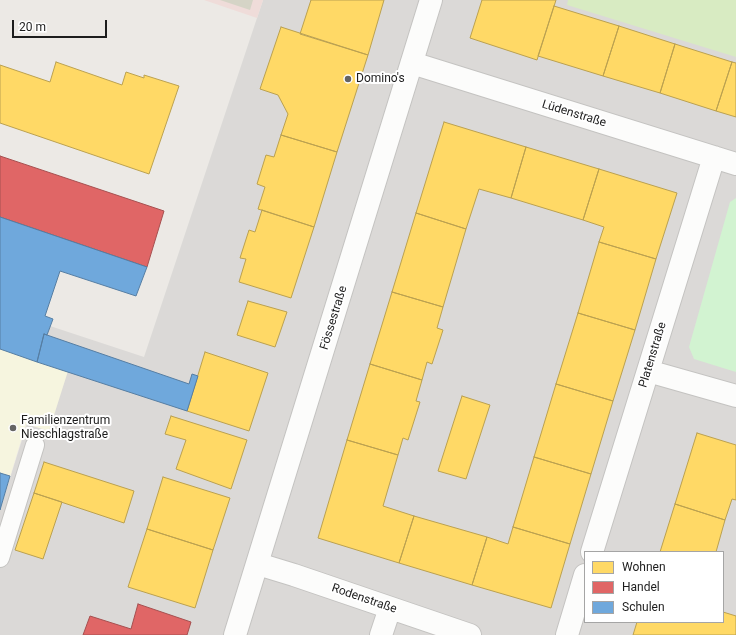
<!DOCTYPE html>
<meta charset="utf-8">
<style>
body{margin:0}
#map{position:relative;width:736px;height:635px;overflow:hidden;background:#ece9e5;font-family:Roboto,sans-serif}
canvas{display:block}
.legend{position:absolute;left:584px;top:551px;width:140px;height:72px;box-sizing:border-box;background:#fff;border:1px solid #a5a5a5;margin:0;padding:5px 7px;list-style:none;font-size:12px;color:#1d1d1d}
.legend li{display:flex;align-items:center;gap:8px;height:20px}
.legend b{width:20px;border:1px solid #a5a5a5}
.scale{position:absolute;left:12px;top:20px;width:95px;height:18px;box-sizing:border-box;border:2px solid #1d1d1d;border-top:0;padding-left:5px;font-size:12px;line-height:14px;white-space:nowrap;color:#1d1d1d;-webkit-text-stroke:3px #fff;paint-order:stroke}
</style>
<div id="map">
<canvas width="736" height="635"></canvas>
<ul class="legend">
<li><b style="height:11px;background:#ffd966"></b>Wohnen</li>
<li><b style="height:11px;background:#e06666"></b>Handel</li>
<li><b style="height:11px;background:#6fa8dc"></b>Schulen</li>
</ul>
<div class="scale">20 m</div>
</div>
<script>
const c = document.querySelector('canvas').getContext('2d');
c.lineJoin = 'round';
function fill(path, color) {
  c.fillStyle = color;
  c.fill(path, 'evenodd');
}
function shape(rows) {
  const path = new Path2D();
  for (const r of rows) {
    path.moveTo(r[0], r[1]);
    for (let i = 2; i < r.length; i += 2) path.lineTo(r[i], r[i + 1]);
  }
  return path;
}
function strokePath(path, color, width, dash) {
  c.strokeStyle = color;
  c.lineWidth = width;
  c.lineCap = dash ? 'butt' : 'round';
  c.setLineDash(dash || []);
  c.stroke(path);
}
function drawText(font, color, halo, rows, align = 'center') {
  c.font = font + ' Roboto,sans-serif';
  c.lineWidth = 4;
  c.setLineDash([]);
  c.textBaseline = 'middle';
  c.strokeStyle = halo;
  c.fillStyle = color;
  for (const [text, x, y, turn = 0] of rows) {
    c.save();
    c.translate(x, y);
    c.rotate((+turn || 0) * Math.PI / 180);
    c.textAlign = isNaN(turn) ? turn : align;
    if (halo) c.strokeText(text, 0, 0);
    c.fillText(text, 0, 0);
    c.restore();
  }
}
const residential = shape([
 [263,0,736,0,736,635,0,635,0,510,27,424,44,334,47,335,50,326,144,357],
 [585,552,723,552,723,622,585,622]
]);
const commercial = shape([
 [204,0,263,0,257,18]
]);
const education = shape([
 [0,349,68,371,49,431,26,424,0,510]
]);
const construction = shape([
 [220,0,253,0,250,10]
]);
const grass = shape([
 [568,0,736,0,736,57,567,5]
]);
const park = shape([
 [736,198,736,372,694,359,689,347,730,202]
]);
const homes = shape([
 [311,0,384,0,368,55,300,34,311,0],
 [482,0,556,0,537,60,470,38,482,0],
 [554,6,619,26,603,76,538,56,554,6],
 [619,26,675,44,660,93,603,76,619,26],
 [281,27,368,55,337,152,281,135,288,114,278,95,260,89,281,27],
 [675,44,732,62,716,111,660,93,675,44],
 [56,62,122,85,126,72,144,78,144,75,179,86,149,174,0,123,0,65,50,82,56,62],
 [732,62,736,63,736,117,716,111,732,62],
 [444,122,526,147,511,198,479,189,466,229,416,213,444,122],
 [281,135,337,152,314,227,258,209,265,187,257,184,266,155,274,157,281,135],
 [526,147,599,169,583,220,511,198,526,147],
 [599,169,677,193,656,259,599,242,604,227,583,220,599,169],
 [262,210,314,227,291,298,239,282,246,259,240,258,249,230,255,232,262,210],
 [416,213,466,229,443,307,392,292,416,213],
 [599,242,656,259,635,330,578,313,599,242],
 [392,292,443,307,437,328,443,330,432,364,427,362,422,380,370,364,392,292],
 [248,301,287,312,275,347,237,335,248,301],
 [578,313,635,330,613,401,556,384,578,313],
 [205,352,268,373,249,431,187,411,205,352],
 [370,364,422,380,416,401,420,402,408,440,403,438,398,455,347,440,370,364],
 [556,384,613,401,591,474,534,457,556,384],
 [462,396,490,405,466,479,438,471,462,396],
 [171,416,247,440,231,489,176,469,186,440,165,434,171,416],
 [697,433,736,445,736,500,732,499,725,520,675,504,697,433],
 [347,440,398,455,383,506,414,516,399,563,318,538,347,440],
 [534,457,591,474,570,544,513,527,534,457],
 [44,462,134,491,124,523,34,493,44,462],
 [163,477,230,498,213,550,147,529,163,477],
 [34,493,62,502,43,559,15,550,34,493],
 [675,504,725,520,716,552,660,552,675,504],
 [414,516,487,537,472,585,399,563,414,516],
 [513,527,570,544,551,608,472,585,487,537,508,544,513,527],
 [147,529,213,550,195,608,128,587,147,529],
 [723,612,736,616,736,635,633,635,637,622,723,622,723,612]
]);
const shops = shape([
 [0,156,164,211,147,267,0,217,0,156],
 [138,604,191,622,187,635,83,635,90,616,131,629,138,604]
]);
const schools = shape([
 [0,217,147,267,136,296,60,271,45,316,53,319,47,335,44,334,37,362,0,349,0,217],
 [44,334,189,384,192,374,198,376,187,411,37,362,44,334],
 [0,473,10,476,0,510,0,473]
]);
const service = shape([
 [0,558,35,445]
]);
const minor = shape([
 [412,63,736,164],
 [648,371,736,396],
 [592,552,714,157],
 [258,564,294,575,470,635],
 [381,635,390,608],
 [567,635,585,575]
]);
const tertiary = shape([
 [235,635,431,0]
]);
const markers = [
 [348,79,4,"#656463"],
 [13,428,4,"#656463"]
];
const poiNames = [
 ["Domino's",356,79],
 ["Familienzentrum",21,421],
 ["Nieschlagstraße",21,435]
];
const streetNames = [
 ["Lüdenstraße",574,114,17],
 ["Fössestraße",334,318,-73],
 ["Platenstraße",653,355,-73],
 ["Rodenstraße",364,599,19]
];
fill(residential, '#dbd9d7');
fill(commercial, '#efdcd9');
fill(education, '#f6f5df');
fill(construction, '#d5d4c6');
fill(grass, '#d8ebc2');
fill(park, '#d2f3d1');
fill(homes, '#ffd966');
strokePath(homes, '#bba150', 1);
fill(shops, '#e06666');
strokePath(shops, '#a65050', 1);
fill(schools, '#6fa8dc');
strokePath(schools, '#567ea3', 1);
strokePath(service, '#c4c3c1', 20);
strokePath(minor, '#c4c3c1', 24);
strokePath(tertiary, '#c4c3c1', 24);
strokePath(service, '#fcfcfb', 18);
strokePath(minor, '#fcfcfb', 22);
strokePath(tertiary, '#fcfcfb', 22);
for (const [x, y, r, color] of markers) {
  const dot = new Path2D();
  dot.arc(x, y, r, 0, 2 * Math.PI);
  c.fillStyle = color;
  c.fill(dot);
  strokePath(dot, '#fff', 1.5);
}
drawText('12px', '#1d1d1d', '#fff', poiNames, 'left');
drawText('12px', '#1d1d1d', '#fff', streetNames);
</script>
